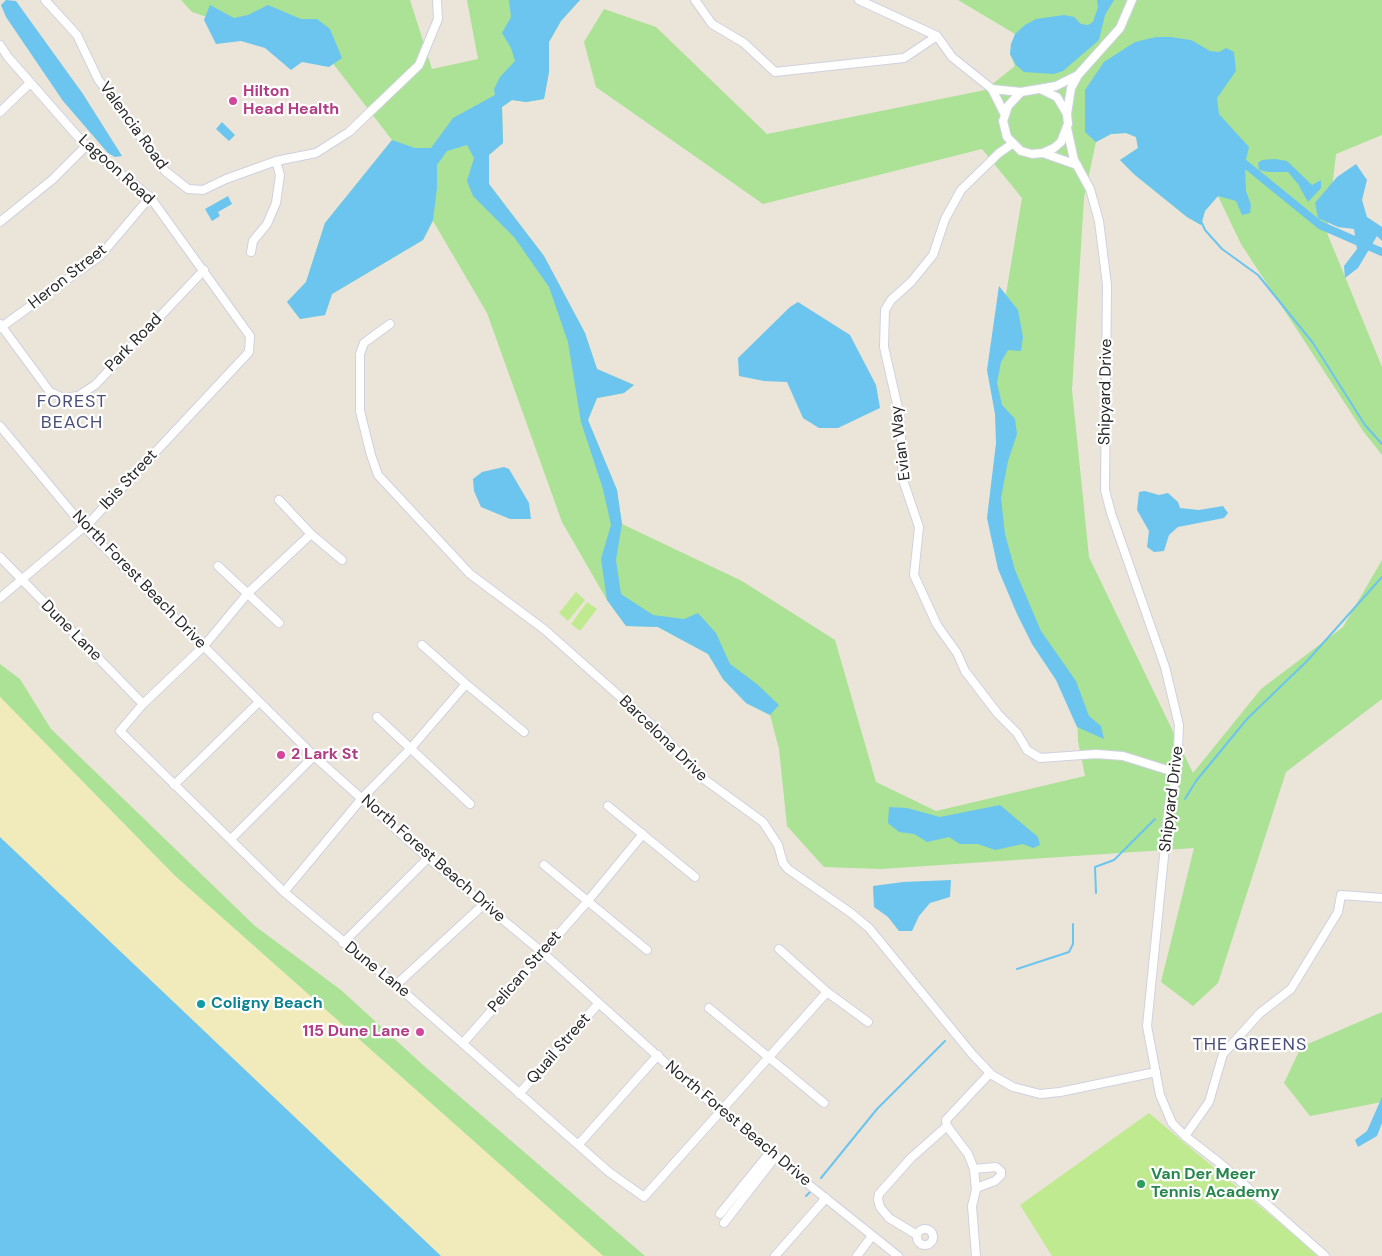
<!DOCTYPE html>
<style>
body{margin:0}
canvas{display:block;background:#ebe4d9}
</style>
<canvas width="1382" height="1256"></canvas>
<script>
const c = document.querySelector('canvas').getContext('2d');
c.lineJoin = 'round';
function fill(path, color) {
  c.fillStyle = color;
  c.fill(path, 'evenodd');
}
function shape(rows) {
  const path = new Path2D();
  for (const r of rows) {
    if (r.length === 3) {
      path.moveTo(r[0] + r[2], r[1]);
      path.arc(r[0], r[1], r[2], 0, 2 * Math.PI);
      continue;
    }
    path.moveTo(r[0], r[1]);
    for (let i = 2; i < r.length; i += 2) path.lineTo(r[i], r[i + 1]);
  }
  return path;
}
function strokePath(path, color, width, dash) {
  c.strokeStyle = color;
  c.lineWidth = width;
  c.lineCap = dash ? 'butt' : 'round';
  c.setLineDash(dash || []);
  c.stroke(path);
}
function drawText(font, color, halo, rows, align = 'center') {
  c.font = font + ' "DM Sans",sans-serif';
  c.lineWidth = 4.5;
  c.setLineDash([]);
  c.textBaseline = 'middle';
  c.strokeStyle = halo;
  c.fillStyle = color;
  for (const [text, x, y, turn = 0] of rows) {
    c.save();
    c.translate(x, y);
    c.rotate((+turn || 0) * Math.PI / 180);
    c.textAlign = isNaN(turn) ? turn : align;
    if (halo) c.strokeText(text, 0, 0);
    c.fillText(text, 0, 0);
    c.restore();
  }
}
const green = shape([
 [181,0,410,0,432,69,478,59,467,0,580,0,561,21,549,42,549,72,544,99,526,102,512,100,502,107,503,143,489,155,489,184,544,256,585,333,597,369,634,385,624,393,597,398,588,420,617,490,622,524,742,581,835,640,876,782,936,811,1085,776,1078,741,1077,707,1007,587,992,509,1004,422,991,384,1022,198,982,149,763,204,596,87,584,42,604,9,656,27,767,134,985,90,1015,66,1010,54,1015,34,958,0,1382,0,1382,135,1336,154,1327,233,1382,367,1382,455,1363,431,1241,244,1218,196,1205,211,1201,225,1187,217,1135,175,1120,160,1138,148,1136,137,1126,133,1111,134,1096,142,1084,198,1072,390,1089,557,1193,773,1261,689,1343,627,1382,560,1382,699,1286,772,1218,983,1193,1006,1161,982,1194,848,881,869,824,867,787,826,779,749,770,715,746,703,723,679,708,654,658,627,626,626,607,600,562,522,487,313,433,221,423,240,332,294,325,315,300,319,287,302,306,282,325,223,392,140,328,57,192,12],
 [0,664,20,679,51,729,255,926,341,990,423,1065,645,1256,603,1256,174,875,0,697],
 [1382,1012,1382,1102,1310,1116,1284,1083,1301,1047]
]);
const sand = shape([
 [0,697,174,875,603,1256,337,1256,0,918]
]);
const pitch = shape([
 [576,592,585,600,568,621,559,613],
 [587,602,597,609,580,631,571,624],
 [1149,1113,1319,1256,1052,1256,1020,1205]
]);
const water = shape([
 [6,0,16,1,83,94,122,156,115,157,108,153,63,101,6,17,1,5],
 [509,0,580,0,561,21,549,42,549,72,544,99,526,102,512,100,502,107,503,143,489,155,489,184,544,256,585,333,597,369,634,385,624,393,597,398,588,420,617,490,622,524,616,560,621,594,653,615,684,619,698,613,716,633,730,664,757,684,779,705,770,715,746,703,723,679,708,654,658,627,626,626,607,600,601,559,611,525,603,489,581,422,568,342,549,287,514,237,473,196,467,181,474,158,467,145,447,151,437,165,437,188,433,220,423,240,332,294,325,315,300,319,287,302,306,282,325,223,392,140,415,148,431,148,453,118,495,95,494,89,500,77,515,61,511,48,502,33,511,17],
 [1097,0,1114,0,1105,15,1099,40,1063,71,1054,74,1024,72,1016,65,1010,54,1011,44,1015,34,1025,25,1036,19,1064,15,1074,17,1081,24,1088,25,1093,22,1098,7],
 [210,5,234,18,248,15,268,5,301,19,317,19,330,29,342,58,329,67,302,62,291,70,265,48,241,41,216,44,204,20],
 [1156,37,1170,37,1191,40,1210,51,1219,52,1226,48,1234,52,1236,71,1217,98,1219,114,1249,147,1245,164,1246,191,1251,205,1250,213,1242,215,1236,201,1218,196,1205,211,1201,225,1187,217,1135,175,1120,160,1138,148,1136,137,1126,133,1111,134,1096,142,1085,132,1085,90,1104,62,1135,42],
 [222,122,235,135,229,141,216,129],
 [1275,159,1287,161,1312,185,1321,180,1321,188,1308,202,1298,184,1288,172,1269,172,1259,170,1258,163,1262,160],
 [1356,164,1367,180,1362,200,1367,217,1382,227,1382,241,1377,236,1358,268,1345,278,1344,266,1357,249,1354,229,1338,227,1318,218,1315,203,1337,177],
 [228,196,232,204,218,212,220,216,212,221,205,209],
 [999,286,1018,310,1023,337,1021,351,1008,350,1001,362,997,383,1002,405,1015,419,1017,434,1008,461,1001,498,1005,534,1015,570,1041,631,1076,681,1089,716,1101,726,1104,739,1077,727,1056,680,1032,644,1017,614,998,569,987,518,996,443,995,414,987,370],
 [798,302,850,335,876,385,880,408,838,428,819,428,803,418,787,382,764,381,739,376,738,358,790,307],
 [504,467,509,469,529,503,531,519,510,519,481,507,474,491,473,479,482,472],
 [1145,491,1159,495,1168,493,1178,502,1180,508,1199,510,1223,506,1228,513,1224,518,1178,527,1169,535,1164,551,1154,552,1147,547,1149,531,1137,510,1139,492],
 [1000,805,1038,837,1040,845,1033,848,1023,844,995,850,978,844,960,844,949,837,927,842,914,834,899,832,888,823,889,807,907,808,940,817],
 [0,837,441,1256,0,1256],
 [951,880,950,897,930,903,919,916,912,931,899,931,888,917,874,907,873,886,903,882],
 [1382,1097,1382,1123,1377,1136,1358,1147,1355,1140,1367,1131]
]);
const stream = shape([
 [1201,221,1205,230,1222,249,1258,275,1313,343,1365,425,1382,444],
 [1185,799,1196,781,1247,719,1308,660,1382,577],
 [1096,893,1095,867,1114,860,1155,819],
 [1017,969,1069,952,1073,944,1073,924],
 [821,1178,877,1109,945,1041],
 [806,1196,811,1191]
]);
const canal = shape([
 [1245,164,1320,225,1382,252]
]);
const street = shape([
 [45,0,77,35,98,79,165,171,188,189,203,190,226,179,276,161,316,153,349,132,419,65,438,19,437,0],
 [695,0,712,24,744,43,775,72,904,58,937,36],
 [859,0,937,36,952,57,992,89,1004,113],
 [0,45,8,57,86,146,150,197,250,336,249,352,91,521,0,598],
 [992,89,1021,92],
 [1040,89,1057,97,1067,114,1068,124,1061,142,1054,148,1043,153,1032,154,1021,151,1007,137,1003,121,1008,106,1021,92,1056,86,1078,75,1120,28,1132,0],
 [0,112,30,83],
 [1067,114,1071,88,1077,77],
 [1067,128,1074,160,1090,189,1099,221,1107,285,1105,490,1111,513,1165,667,1179,725,1177,773,1169,806,1147,1026,1160,1095,1172,1123,1185,1136,1221,1164,1325,1256],
 [1012,144,999,153,961,190,945,219,933,255,911,282,891,300,885,310,884,347,900,417,903,480,919,527,914,575,937,625,957,653,965,671,998,714,1017,733,1027,750,1040,758,1096,754,1123,756,1177,773],
 [1043,153,1077,165],
 [0,222,53,179,86,146],
 [251,252,253,241,267,224,276,203,280,175,276,161],
 [0,324,50,392,63,398,78,396,95,385,204,270],
 [390,324,364,343,360,354,360,411,371,455,378,475,470,574,545,630,662,734,697,774,763,822,778,845,783,863,788,869,851,913,869,928,972,1054,992,1075,1013,1087,1040,1094,1060,1092,1156,1072],
 [0,328,100,256,150,197],
 [0,426,84,527,314,756,428,858,542,952,692,1087,803,1180,898,1256],
 [279,500,311,534,342,560],
 [311,534,248,593,204,646,143,704,120,731,284,892,396,985,609,1172,644,1197,827,992],
 [0,557,143,704],
 [218,566,279,623],
 [422,645,466,684,524,732],
 [377,717,470,804],
 [174,785,259,702],
 [608,806,695,877],
 [231,839,314,756],
 [544,865,647,950],
 [284,892,363,797,411,748,466,684],
 [343,943,428,858],
 [779,949,827,992,868,1022],
 [396,985,483,905],
 [709,1008,824,1103],
 [463,1043,587,902,643,834],
 [519,1094,598,1004],
 [1185,1136,1209,1102,1223,1054,1260,1013,1291,989,1338,912,1341,895,1382,898],
 [579,1144,658,1055],
 [974,1169,996,1167,1001,1171,1001,1175,995,1181,976,1188],
 [720,1214,771,1151],
 [724,1223,776,1156],
 [925,1237,8],
 [917,1235,889,1218,880,1207,878,1199,879,1194,911,1158,947,1126],
 [775,1256,826,1198],
 [857,1256,872,1236],
 [976,1256,972,1206,976,1190,974,1169,968,1154,947,1126,946,1120,990,1073]
]);
const markers = [
 [233,101,5,"#d1479c"],
 [281,755,5,"#d1479c"],
 [201,1004,5,"#0f9aa8"],
 [420,1032,5,"#d1479c"],
 [1141,1184,5,"#2e9e5b"]
];
const hotelNames = [
 ["Hilton",243,92],
 ["Head Health",243,110],
 ["2 Lark St",291,755],
 ["115 Dune Lane",410,1032,"right"]
];
const streetNames = [
 ["Valencia Road",133,126,54],
 ["Lagoon Road",116,170,42],
 ["Heron Street",68,277,-38],
 ["Park Road",134,343,-46],
 ["Shipyard Drive",1106,392,-89],
 ["Evian Way",901,443,-97],
 ["Ibis Street",129,480,-47],
 ["North Forest Beach Drive",139,580,46],
 ["Dune Lane",71,631,45],
 ["Barcelona Drive",663,739,44],
 ["Shipyard Drive",1172,799,-83],
 ["North Forest Beach Drive",433,859,41],
 ["Dune Lane",377,970,39],
 ["Pelican Street",525,972,-49],
 ["Quail Street",559,1049,-49],
 ["North Forest Beach Drive",738,1124,40]
];
const cultureNames = [
 ["Coligny Beach",211,1004]
];
const leisureNames = [
 ["Van Der Meer",1151,1175],
 ["Tennis Academy",1151,1193]
];
const neighbourhoodNames = [
 ["FOREST",72,402],
 ["BEACH",72,423],
 ["THE GREENS",1250,1045]
];
fill(green, '#abe295');
fill(sand, '#f1ebbb');
fill(pitch, '#bfea90');
fill(water, '#6bc5ee');
strokePath(stream, '#6bc5ee', 2);
strokePath(canal, '#6bc5ee', 8);
strokePath(street, '#cfd1e1', 10);
strokePath(street, '#fff', 8);
for (const [x, y, r, color] of markers) {
  const dot = new Path2D();
  dot.arc(x, y, r, 0, 2 * Math.PI);
  c.fillStyle = color;
  c.fill(dot);
  strokePath(dot, '#fff', 2);
}
drawText('bold 16px', '#b23c85', '#fff', hotelNames, 'left');
drawText('16px', '#282828', '#fff', streetNames);
drawText('bold 16px', '#0d838f', '#fff', cultureNames, 'left');
drawText('bold 16px', '#27864d', '#fff', leisureNames, 'left');
c.letterSpacing = '1px';
drawText('18px', '#494f78', '#fff', neighbourhoodNames);
c.letterSpacing = '0px';
</script>
